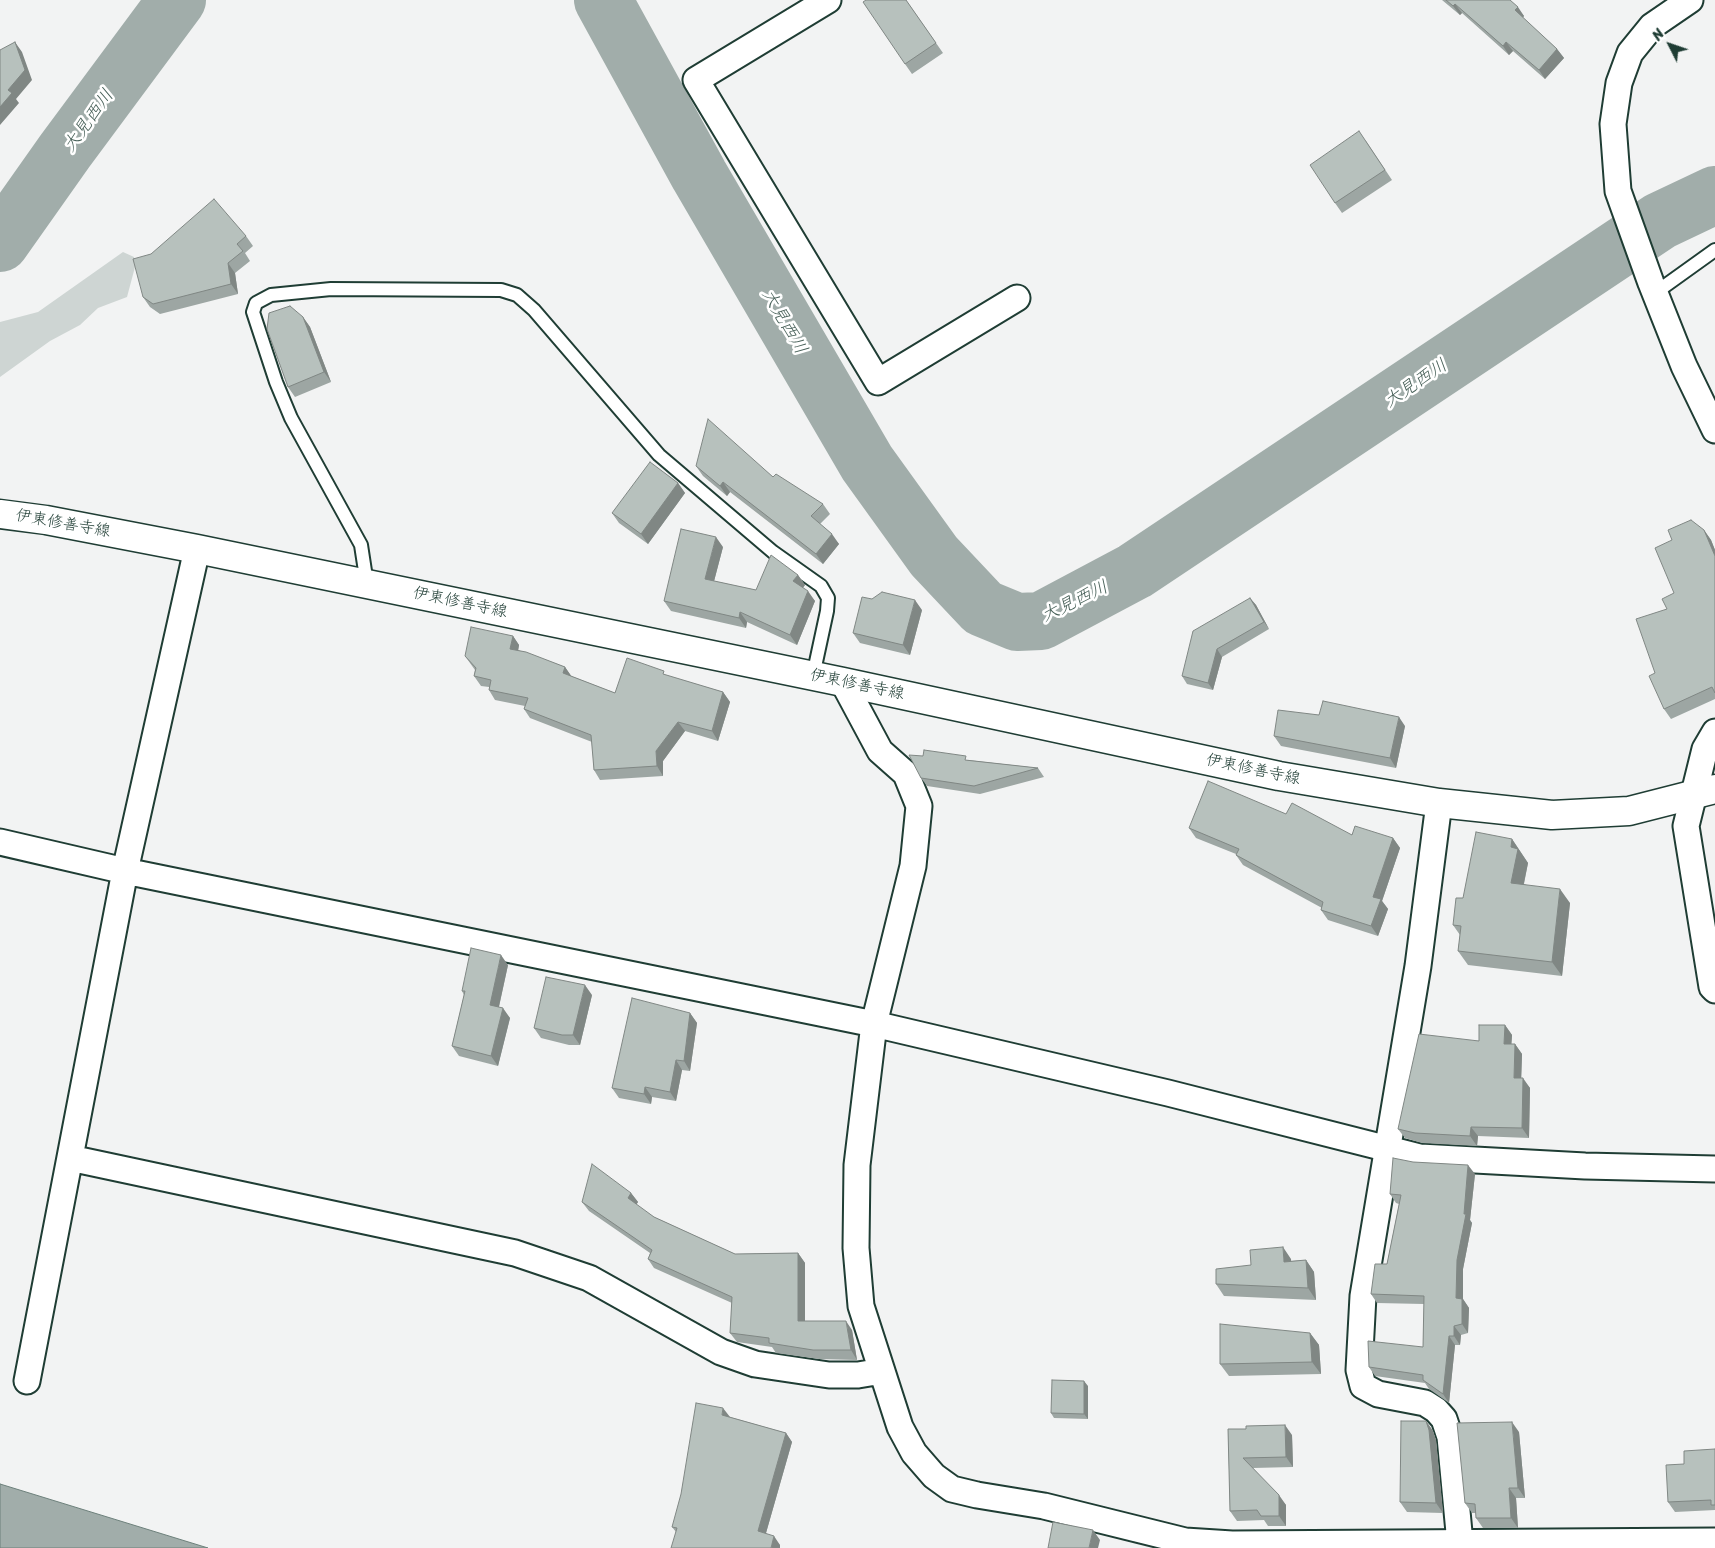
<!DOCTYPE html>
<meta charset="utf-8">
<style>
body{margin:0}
#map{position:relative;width:1715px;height:1548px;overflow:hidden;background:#f2f3f3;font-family:Sriracha,sans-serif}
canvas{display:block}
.north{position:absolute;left:1645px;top:20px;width:50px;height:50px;-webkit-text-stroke:4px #fff;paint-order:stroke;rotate:311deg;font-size:14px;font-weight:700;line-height:20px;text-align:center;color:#1f3d34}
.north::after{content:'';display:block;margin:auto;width:18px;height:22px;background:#1f3d34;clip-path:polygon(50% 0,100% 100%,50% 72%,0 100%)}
</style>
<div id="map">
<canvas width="1715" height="1548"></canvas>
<div class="north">N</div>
</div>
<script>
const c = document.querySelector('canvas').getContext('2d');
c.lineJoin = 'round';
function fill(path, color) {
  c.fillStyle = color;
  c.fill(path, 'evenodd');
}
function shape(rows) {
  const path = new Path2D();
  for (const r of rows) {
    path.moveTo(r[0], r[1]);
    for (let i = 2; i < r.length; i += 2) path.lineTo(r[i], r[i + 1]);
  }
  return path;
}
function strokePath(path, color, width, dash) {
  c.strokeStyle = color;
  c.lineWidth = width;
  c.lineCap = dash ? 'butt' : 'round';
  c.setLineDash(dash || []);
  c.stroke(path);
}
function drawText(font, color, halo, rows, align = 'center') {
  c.font = font + ' Sriracha,"Klee One",sans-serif';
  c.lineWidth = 5;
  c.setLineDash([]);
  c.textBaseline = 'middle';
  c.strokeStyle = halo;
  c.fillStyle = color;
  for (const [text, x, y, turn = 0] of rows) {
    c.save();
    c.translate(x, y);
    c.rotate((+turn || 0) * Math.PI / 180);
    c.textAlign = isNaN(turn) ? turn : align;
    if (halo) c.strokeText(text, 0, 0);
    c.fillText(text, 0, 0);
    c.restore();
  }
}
const green = shape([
 [123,252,134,257,135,267,127,297,98,308,80,325,50,341,0,377,0,322,38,312]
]);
const water = shape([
 [0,1484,208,1548,0,1548,0,1484]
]);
const river = shape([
 [603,0,699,175,867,463,934,556,983,608,1017,622,1041,621,1135,571,1660,221,1715,195],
 [0,243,65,151,177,0]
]);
const lane = shape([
 [1655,293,1715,250],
 [367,584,361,545,291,418,276,382,253,312,256,303,271,295,331,289,501,290,517,295,534,310,659,455,773,552,821,586,828,598,827,611,813,676]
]);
const street = shape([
 [828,0,696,80,878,382,1017,298],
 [1690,0,1652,26,1630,53,1619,83,1613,124,1618,191,1651,283,1684,366,1715,430],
 [843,682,880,751,906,774,919,806,913,866,874,1024,857,1165,856,1248,861,1306,900,1427,914,1453,934,1476,952,1489,977,1495,1044,1506,1185,1541,1232,1544,1715,1541],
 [1715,732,1705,749,1686,826,1712,987,1715,990],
 [1439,803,1418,966,1363,1296,1359,1370,1363,1386,1378,1394,1425,1403,1436,1410,1444,1419,1450,1437,1460,1543],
 [0,842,125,871,197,549],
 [70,1158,515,1253,589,1278,721,1352,755,1364,829,1375,858,1375,882,1371],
 [27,1381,125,871,874,1024,1168,1093,1420,1157,1585,1166,1715,1169]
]);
const primary = shape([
 [0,514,46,520,197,549,843,682,1279,776,1439,803,1552,815,1629,811,1715,789]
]);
const wall = shape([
 [906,0,943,53,912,74,905,64],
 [1442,0,1510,0,1524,16,1523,18,1557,49,1564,58,1545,79,1513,51,1509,55,1462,13,1460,15],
 [1366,141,1392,180,1342,213,1335,203],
 [246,236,253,246,245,253,250,261,235,273,238,294,160,314,150,307,143,297,151,254],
 [303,317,310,327,331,382,295,397,288,387],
 [696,466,773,477,823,504,830,514,820,524,839,544,823,564,730,492,727,496,703,476],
 [678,483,685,493,648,544,619,523,612,513],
 [1704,530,1711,540,1715,550,1715,699,1671,719,1664,709,1655,673,1667,609],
 [723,547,714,581,756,590,798,575,805,585,803,588,815,601,797,645,747,622,746,628,671,611,664,601],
 [1250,598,1256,605,1269,629,1222,657,1213,690,1187,684,1182,676],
 [922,610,910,655,860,643,853,633],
 [513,636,519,645,518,650,565,667,571,676,615,693,668,676,723,692,730,702,718,741,685,731,663,761,663,776,600,780,594,770,592,742,530,718,524,709,525,706,495,700,489,690,489,687,481,686,474,676,475,670,465,656],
 [1405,726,1396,768,1281,746,1274,736],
 [968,760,1038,768,1044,777,980,794,927,786,921,778],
 [1286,814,1352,835,1393,838,1400,848,1382,901,1388,909,1378,936,1328,920,1321,910,1322,908,1243,865,1236,855,1236,854,1196,838,1189,828],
 [1512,839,1528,863,1524,884,1570,903,1562,976,1468,965,1458,951,1460,935,1453,925,1463,898],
 [508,965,499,1007,510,1018,498,1066,459,1056,452,1046,464,995,462,991],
 [592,995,580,1045,569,1045,541,1038,534,1028],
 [690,1013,697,1023,690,1071,682,1070,676,1101,652,1097,651,1104,619,1098,612,1088],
 [1505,1025,1512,1035,1511,1044,1515,1044,1522,1054,1521,1078,1530,1088,1529,1138,1478,1136,1477,1146,1422,1143,1405,1138,1398,1129,1479,1041],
 [1413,1162,1475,1174,1470,1220,1472,1223,1463,1269,1463,1299,1469,1308,1468,1333,1461,1335,1460,1345,1455,1345,1449,1403,1429,1389,1425,1383,1375,1376,1369,1367,1423,1347,1424,1304,1377,1303,1371,1294,1387,1264,1399,1204,1396,1203,1390,1194],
 [631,1193,638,1202,636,1205,654,1217,735,1254,798,1253,805,1263,805,1321,852,1330,857,1360,819,1359,776,1353,772,1347,737,1342,730,1333,732,1303,654,1268,648,1259,650,1253,589,1211,582,1202],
 [1291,1259,1291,1261,1306,1260,1314,1272,1316,1300,1224,1296,1216,1284,1251,1265],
 [1310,1333,1319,1345,1321,1374,1229,1376,1220,1364],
 [1088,1386,1088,1419,1054,1418,1051,1413],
 [730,1417,786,1433,792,1442,766,1533,780,1545,676,1532,672,1527],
 [1426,1421,1433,1431,1436,1440,1443,1513,1407,1512,1400,1502],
 [1228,1429,1292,1435,1293,1467,1253,1468,1286,1505,1286,1526,1268,1526,1264,1520,1237,1521,1230,1511],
 [1519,1432,1525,1498,1516,1498,1518,1528,1483,1528,1476,1518,1476,1513,1472,1513,1465,1503],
 [1715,1449,1715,1510,1675,1512,1668,1502,1684,1464]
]);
const shadedWall = shape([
 [1455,4,1462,13,1460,15,1453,6],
 [1518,7,1524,16,1521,19,1515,10],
 [15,42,22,52,32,80,16,99,19,103,0,125,0,107,8,90],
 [1506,42,1513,51,1509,55,1503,46],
 [1557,49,1564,58,1545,79,1539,70],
 [228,263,235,273,238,294,231,284],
 [303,317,310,327,331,382,324,372],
 [723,482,730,492,727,496,720,486],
 [678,483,685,493,648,544,641,534],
 [1704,530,1711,540,1715,550,1715,556],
 [832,534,839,544,823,564,816,554],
 [716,537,723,547,712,589,705,579],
 [798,575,805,585,800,591,793,581],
 [808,591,815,601,797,645,790,635],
 [1250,598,1256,605,1269,629,1264,622],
 [915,600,922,610,910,655,903,645],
 [740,612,747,622,746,628,739,618],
 [513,636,519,645,517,658,510,649],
 [1217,649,1222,657,1213,690,1208,683],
 [565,667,572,677,563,673],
 [723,692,730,702,718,741,712,731],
 [1399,717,1405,726,1396,768,1390,758],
 [678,722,685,731,663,761,663,776,657,766,656,751],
 [1393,838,1400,848,1382,901,1388,909,1378,936,1371,926,1373,897],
 [1512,839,1528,863,1521,897,1511,883,1511,847],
 [1560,889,1570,903,1562,976,1552,962],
 [501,955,508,965,497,1015,490,1005],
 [585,985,592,995,580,1045,573,1035],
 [503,1008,510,1018,498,1066,491,1056],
 [690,1013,697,1023,690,1071,684,1061],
 [1505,1025,1512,1035,1511,1053,1504,1044],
 [1515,1044,1522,1054,1521,1087,1514,1078],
 [676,1060,682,1070,676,1101,670,1092],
 [1523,1078,1530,1088,1529,1138,1522,1128],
 [645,1087,652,1097,651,1104,644,1094],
 [1471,1127,1478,1136,1477,1146,1470,1136],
 [1468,1165,1475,1174,1470,1220,1472,1223,1463,1269,1463,1299,1469,1308,1468,1333,1462,1324,1456,1298,1457,1260,1464,1214],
 [631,1193,638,1202,634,1208,628,1198],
 [1283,1247,1291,1259,1292,1274,1284,1262],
 [798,1253,805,1263,805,1330,798,1321],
 [1306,1260,1314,1272,1316,1300,1308,1288],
 [846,1321,852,1330,857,1360,851,1350],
 [1454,1326,1461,1335,1460,1345,1454,1336],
 [1310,1333,1319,1345,1321,1374,1312,1362],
 [1449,1336,1455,1345,1449,1403,1443,1394],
 [1084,1381,1088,1386,1088,1419,1084,1414],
 [723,1408,730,1417,729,1424,722,1415],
 [1426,1421,1433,1431,1436,1440,1443,1513,1436,1503],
 [1512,1422,1519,1432,1525,1498,1518,1488],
 [1285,1425,1292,1435,1293,1467,1286,1457],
 [786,1433,792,1442,764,1540,758,1531],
 [1509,1488,1516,1498,1518,1528,1511,1518],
 [1279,1495,1286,1505,1286,1526,1279,1516],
 [1093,1530,1100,1540,1098,1548,1089,1548],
 [774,1536,780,1545,780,1548,771,1548]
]);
const building = shape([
 [866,0,906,0,936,43,905,64,863,2,866,0],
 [1446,0,1510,0,1518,7,1515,10,1557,49,1539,70,1506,42,1503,46,1455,4,1453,6,1446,0],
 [15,42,25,70,8,90,12,93,0,107,0,50,15,42],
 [1359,131,1385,170,1335,203,1310,165,1359,131],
 [214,199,246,236,237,244,243,251,228,263,231,284,153,304,143,297,133,259,151,254,214,199],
 [290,306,303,317,324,372,288,387,267,329,269,313,290,306],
 [708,419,773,477,776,474,823,504,811,516,832,534,816,554,723,482,720,486,696,466,708,419],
 [650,462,678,483,641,534,612,513,650,462],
 [1691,520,1704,530,1715,556,1715,693,1712,687,1664,709,1649,676,1655,673,1636,619,1667,609,1662,599,1674,593,1655,548,1672,540,1668,530,1691,520],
 [681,529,716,537,705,579,756,590,771,555,798,575,793,581,808,591,790,635,740,612,739,618,664,601,681,529],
 [882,592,915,600,903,645,853,633,862,597,872,599,882,592],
 [1250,598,1264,622,1217,649,1208,683,1182,676,1193,631,1250,598],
 [471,627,513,636,510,649,526,652,565,667,563,673,615,693,627,658,664,671,663,674,723,692,712,731,678,722,656,751,657,766,594,770,591,735,524,709,528,698,489,690,491,680,474,676,476,668,465,656,471,627],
 [1323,701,1399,717,1390,758,1274,736,1278,710,1319,715,1323,701],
 [924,750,966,756,965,760,1038,768,974,786,921,778,909,755,923,756,924,750],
 [1208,781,1286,814,1292,803,1352,835,1355,826,1393,838,1373,897,1381,899,1371,926,1321,910,1323,902,1236,855,1239,849,1189,828,1208,781],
 [1476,832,1512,839,1511,847,1518,849,1511,883,1560,889,1552,962,1458,951,1461,926,1453,925,1456,898,1463,898,1476,832],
 [471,948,501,955,490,1005,503,1008,491,1056,452,1046,465,991,462,991,471,948],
 [546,977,585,985,573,1035,562,1035,534,1028,546,977],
 [632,998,690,1013,684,1061,676,1060,670,1092,645,1087,644,1094,612,1088,632,998],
 [1479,1025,1505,1025,1504,1044,1515,1044,1514,1078,1523,1078,1522,1128,1471,1127,1470,1136,1415,1133,1398,1129,1419,1034,1479,1041,1479,1025],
 [1393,1158,1413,1162,1468,1165,1464,1214,1466,1214,1457,1260,1456,1298,1462,1299,1462,1324,1454,1326,1454,1336,1449,1336,1443,1394,1423,1380,1423,1375,1369,1367,1368,1341,1423,1347,1424,1296,1371,1294,1375,1264,1387,1264,1401,1195,1390,1194,1393,1158],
 [592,1164,631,1193,628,1198,654,1217,735,1254,798,1253,798,1321,846,1321,851,1350,813,1350,769,1343,769,1338,730,1333,732,1297,648,1259,652,1250,582,1202,592,1164],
 [1283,1247,1284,1262,1306,1260,1308,1288,1216,1284,1216,1269,1251,1265,1250,1250,1283,1247],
 [1220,1324,1310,1333,1312,1362,1220,1364,1220,1324],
 [1052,1380,1084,1381,1084,1414,1051,1413,1052,1380],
 [696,1403,723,1408,722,1415,786,1433,758,1531,774,1536,771,1548,671,1548,677,1528,672,1527,681,1494,696,1403],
 [1401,1421,1426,1421,1429,1430,1436,1503,1400,1502,1401,1421],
 [1512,1422,1518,1488,1509,1488,1511,1518,1476,1518,1475,1504,1465,1503,1457,1423,1512,1422],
 [1285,1425,1286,1457,1243,1458,1279,1495,1279,1516,1261,1516,1257,1510,1230,1511,1228,1429,1246,1429,1246,1426,1285,1425],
 [1715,1449,1715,1505,1711,1505,1711,1500,1668,1502,1666,1465,1684,1464,1684,1451,1715,1449],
 [1053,1522,1093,1530,1089,1548,1048,1548,1053,1522]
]);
const streetNames = [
 ["伊東修善寺線",63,524,10],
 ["伊東修善寺線",460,603,12],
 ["伊東修善寺線",857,685,12],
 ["伊東修善寺線",1253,770,12]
];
const waterNames = [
 ["大見西川",89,121,-54],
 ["大見西川",784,322,60],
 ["大見西川",1416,384,-34],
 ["大見西川",1075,602,-26]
];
fill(green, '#ced5d3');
fill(water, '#a1adaa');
strokePath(water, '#6d807b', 1);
strokePath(river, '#a1adaa', 58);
strokePath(lane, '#1f3d34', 16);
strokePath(street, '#1f3d34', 29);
strokePath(primary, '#1f3d34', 31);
strokePath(lane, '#fff', 12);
strokePath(street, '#fff', 25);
strokePath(primary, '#fff', 28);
fill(wall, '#9da6a3');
fill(shadedWall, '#808784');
fill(building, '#b7c1bd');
strokePath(building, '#808784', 1);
drawText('16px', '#1f3d34', '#fff', streetNames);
drawText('italic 18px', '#465f57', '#fff', waterNames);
</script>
